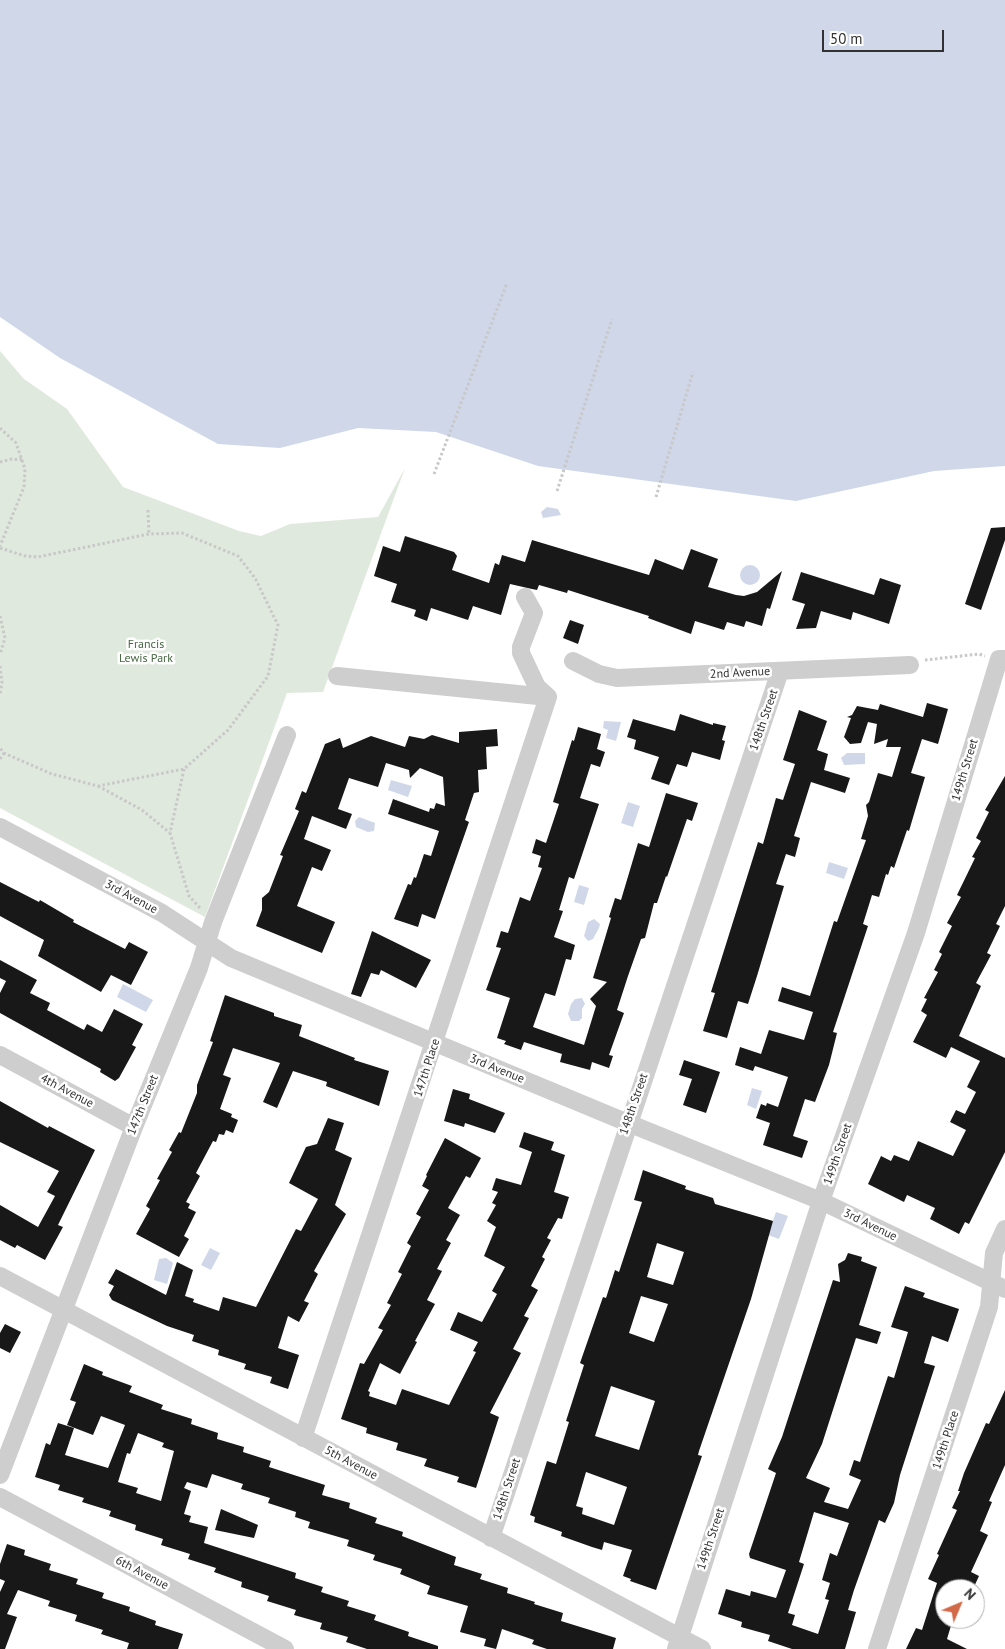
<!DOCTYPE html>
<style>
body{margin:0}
#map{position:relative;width:1005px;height:1649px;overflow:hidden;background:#fff;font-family:"PT Sans",sans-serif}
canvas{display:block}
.north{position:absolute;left:935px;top:1579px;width:50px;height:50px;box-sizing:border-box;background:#fff;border:1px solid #adadad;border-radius:50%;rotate:45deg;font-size:14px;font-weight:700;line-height:20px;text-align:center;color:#313131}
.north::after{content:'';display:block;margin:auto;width:18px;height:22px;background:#d26948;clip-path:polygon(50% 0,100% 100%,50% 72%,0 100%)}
.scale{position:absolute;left:822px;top:30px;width:122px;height:22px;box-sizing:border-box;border:2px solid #313131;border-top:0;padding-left:6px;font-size:15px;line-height:18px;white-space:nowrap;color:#313131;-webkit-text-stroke:4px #fff;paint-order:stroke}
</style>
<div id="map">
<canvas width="1005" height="1649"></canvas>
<div class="north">N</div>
<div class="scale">50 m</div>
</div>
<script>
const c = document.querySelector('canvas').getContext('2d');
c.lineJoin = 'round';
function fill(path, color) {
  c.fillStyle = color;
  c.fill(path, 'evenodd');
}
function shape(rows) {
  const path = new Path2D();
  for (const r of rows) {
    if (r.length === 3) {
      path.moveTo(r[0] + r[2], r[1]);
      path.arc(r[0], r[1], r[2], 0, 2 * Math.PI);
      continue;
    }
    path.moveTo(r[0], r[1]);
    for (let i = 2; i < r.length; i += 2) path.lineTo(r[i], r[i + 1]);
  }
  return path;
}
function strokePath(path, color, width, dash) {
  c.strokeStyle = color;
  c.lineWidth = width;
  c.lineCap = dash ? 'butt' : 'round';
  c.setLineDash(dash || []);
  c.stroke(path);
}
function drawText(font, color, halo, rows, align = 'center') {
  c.font = font + ' "PT Sans",sans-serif';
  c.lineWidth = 5;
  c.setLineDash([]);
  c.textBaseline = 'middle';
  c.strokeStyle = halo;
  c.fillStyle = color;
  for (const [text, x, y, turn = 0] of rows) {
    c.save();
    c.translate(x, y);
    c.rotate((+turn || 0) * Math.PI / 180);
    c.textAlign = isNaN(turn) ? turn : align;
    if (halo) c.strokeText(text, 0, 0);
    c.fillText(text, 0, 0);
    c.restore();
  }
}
const green = shape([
 [0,351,24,379,67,409,123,487,239,531,261,536,290,524,378,517,405,468,323,692,287,693,205,917,0,808]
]);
const water = shape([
 [0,0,1005,0,1005,466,934,471,796,501,538,466,436,432,358,428,280,448,218,444,60,358,0,317],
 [547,507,558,509,561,515,543,518,541,512],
 [750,575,10],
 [604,721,621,722,616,741,606,738,608,730,603,728],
 [847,753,865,753,865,764,844,765,841,758],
 [391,780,412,786,408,797,388,790],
 [628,802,640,806,633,827,621,823],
 [359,817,375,823,374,831,368,832,356,827,355,821],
 [829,862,848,868,844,879,826,873],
 [579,885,589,888,584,905,574,902],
 [594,919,600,924,599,928,593,939,588,941,584,936,588,922],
 [123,984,153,1000,146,1012,117,997],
 [582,998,585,1004,582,1009,582,1018,579,1021,571,1021,568,1014,571,1004,575,999],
 [752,1088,762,1091,756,1109,747,1105],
 [776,1212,788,1216,779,1239,768,1235],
 [210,1248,220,1253,211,1270,201,1265],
 [166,1258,173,1263,167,1284,154,1280,159,1259]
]);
const building = shape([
 [1005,527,1005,540,981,610,965,604,991,528],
 [405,536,454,552,457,556,452,570,489,583,495,563,499,565,502,555,525,562,532,540,649,575,655,559,683,570,691,549,718,559,708,587,736,595,744,596,757,592,782,571,770,609,767,608,762,626,746,621,744,627,727,622,724,630,695,621,691,634,648,618,649,616,568,590,567,593,539,585,537,590,532,589,510,584,501,615,473,606,468,620,431,608,427,621,414,616,416,610,391,602,397,584,374,576,383,546,400,552],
 [801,572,874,595,880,578,901,585,889,624,853,612,851,620,821,611,816,628,796,629,805,604,792,600],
 [570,620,584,625,578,644,563,638],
 [927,703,948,709,938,744,922,739,911,773,925,777,909,831,907,830,894,868,891,866,888,875,886,874,879,897,872,895,863,924,868,926,833,1032,837,1033,829,1065,815,1102,805,1099,793,1136,808,1141,802,1158,763,1145,770,1123,756,1118,761,1104,766,1106,767,1103,778,1107,788,1077,755,1066,753,1071,735,1065,740,1047,761,1054,769,1030,804,1040,813,1012,778,1001,782,987,810,996,834,921,837,922,866,840,861,839,868,816,866,805,869,802,878,773,892,777,901,747,886,747,888,739,874,744,877,724,868,722,861,743,850,744,844,737,851,718,847,717,852,715,857,706,878,710,880,704,923,717],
 [799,710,827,721,817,750,828,754,824,770,850,778,845,793,811,782,794,836,800,838,795,857,786,854,776,884,784,886,757,976,748,1004,738,1001,727,1038,703,1031,715,993,711,992,758,842,763,844,776,798,783,800,795,764,783,760],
 [680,714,713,725,713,723,726,726,722,740,725,741,720,760,692,752,687,767,677,764,669,785,651,779,659,757,634,749,636,740,627,737,633,719,675,731],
 [578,727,601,734,597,749,605,752,600,767,591,764,580,798,599,804,574,879,569,877,559,910,563,911,554,937,575,945,571,960,566,959,555,996,545,993,533,1027,584,1045,596,1006,590,999,607,982,593,978,611,918,609,917,615,898,621,900,638,843,649,847,666,793,698,803,692,821,687,819,667,877,666,876,657,903,654,903,645,938,641,939,628,976,617,1010,624,1013,609,1055,613,1056,609,1068,592,1062,590,1070,560,1062,562,1054,524,1042,521,1050,504,1044,506,1041,497,1038,510,998,486,990,501,948,496,947,501,931,508,933,520,897,530,901,542,868,538,867,541,856,532,853,536,839,546,843,559,804,553,802,572,740,574,741],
 [497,729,498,746,486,747,487,769,478,770,479,792,474,793,465,820,469,822,435,919,422,914,418,927,394,919,408,884,411,885,414,877,416,878,424,854,431,856,439,831,388,814,393,799,429,812,430,808,434,809,436,803,445,806,443,777,420,768,410,778,409,770,386,763,378,787,349,778,338,809,352,814,346,829,312,816,304,839,331,850,322,871,312,867,297,906,335,922,322,953,256,926,262,910,262,898,269,892,283,856,280,855,281,853,299,811,295,809,302,791,306,793,325,744,340,738,343,748,371,736,405,747,409,736,424,739,432,735,459,743,459,732],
 [1005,776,1005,906,996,924,1000,926,987,953,991,955,976,983,981,986,959,1036,1005,1058,1005,1152,969,1224,965,1222,959,1234,930,1219,935,1208,907,1195,904,1202,868,1184,881,1156,891,1161,894,1155,909,1161,918,1141,953,1156,966,1130,950,1122,956,1110,965,1114,976,1092,967,1087,980,1061,951,1047,946,1058,913,1042,927,1015,921,1011,927,999,924,998,938,972,934,970,942,954,939,952,952,926,947,923,961,897,957,895,975,858,972,857,981,841,976,838,989,812,985,810],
 [0,882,39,902,40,900,74,920,73,922,125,949,129,942,148,952,131,985,111,975,101,992,38,956,44,940,0,916],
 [372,931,431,960,416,988,381,970,379,975,371,973,361,997,351,994],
 [0,960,37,980,30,993,50,1003,47,1010,84,1030,87,1024,102,1032,114,1009,143,1024,132,1045,136,1047,119,1078,115,1081,100,1072,101,1069,0,1013,0,993,6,981,0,978],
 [225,995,274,1013,274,1016,302,1025,299,1036,355,1058,354,1060,389,1071,379,1106,326,1086,327,1082,293,1071,277,1108,263,1102,280,1063,233,1048,223,1075,231,1078,220,1109,232,1114,231,1117,238,1120,233,1133,226,1130,224,1135,219,1134,216,1142,213,1141,196,1173,200,1176,186,1202,190,1204,188,1208,196,1212,184,1236,189,1239,179,1257,136,1234,150,1209,146,1206,160,1180,157,1179,172,1152,169,1150,179,1132,181,1133,197,1093,197,1085,213,1042,210,1041],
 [684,1060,720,1072,706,1113,683,1105,692,1079,679,1075],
 [453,1089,470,1094,469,1099,505,1113,495,1133,465,1123,464,1127,444,1121],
 [0,1101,48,1128,49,1126,95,1150,58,1225,63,1227,45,1260,17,1245,15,1248,0,1240,0,1205,38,1227,55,1196,47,1192,59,1171,0,1142],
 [328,1118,344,1123,335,1150,352,1158,335,1205,346,1214,314,1271,318,1274,304,1301,309,1303,299,1322,288,1316,278,1348,299,1355,288,1389,270,1383,272,1377,244,1369,246,1364,218,1355,219,1350,192,1341,194,1335,167,1326,112,1300,109,1295,114,1286,108,1283,116,1269,166,1295,177,1262,193,1270,185,1296,194,1299,193,1302,219,1311,223,1297,256,1307,296,1229,301,1231,318,1199,289,1183,306,1147,317,1144],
 [524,1132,554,1142,551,1150,565,1155,554,1192,569,1197,562,1219,558,1218,547,1238,551,1240,542,1257,545,1259,531,1286,538,1290,524,1316,529,1318,513,1349,521,1353,490,1413,499,1417,476,1488,457,1482,459,1477,424,1466,427,1459,396,1450,398,1443,366,1433,367,1428,341,1419,360,1363,364,1364,383,1330,378,1328,391,1305,387,1303,402,1274,398,1272,411,1246,407,1243,421,1217,416,1214,429,1190,422,1186,427,1176,426,1175,445,1138,481,1158,470,1178,466,1176,448,1208,460,1215,446,1240,451,1243,437,1269,442,1271,427,1300,435,1304,415,1341,417,1342,400,1374,380,1363,368,1391,370,1392,369,1396,396,1405,402,1389,449,1405,476,1352,473,1351,478,1342,450,1330,458,1312,482,1322,497,1294,492,1291,505,1267,484,1256,496,1227,487,1221,496,1205,492,1203,498,1192,492,1190,496,1178,521,1185,532,1152,519,1147],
 [643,1170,686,1186,685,1189,713,1198,715,1204,773,1221,751,1299,699,1451,698,1455,702,1456,656,1590,630,1581,631,1579,623,1576,632,1550,604,1542,602,1550,592,1547,561,1536,562,1532,534,1522,535,1517,530,1515,547,1461,556,1464,569,1422,566,1421,584,1365,580,1363,603,1297,606,1298,615,1270,619,1272,642,1202,634,1200],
 [657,1243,684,1252,673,1285,647,1277],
 [641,1296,668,1304,654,1342,629,1333],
 [611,1386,655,1401,639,1450,595,1436],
 [586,1472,627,1487,614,1525,582,1514,583,1508,576,1506],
 [848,1253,862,1257,861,1261,877,1267,859,1325,881,1332,877,1344,856,1338,822,1444,806,1478,830,1488,824,1502,848,1509,861,1480,849,1475,854,1460,860,1462,888,1376,894,1378,908,1332,891,1327,905,1286,925,1293,923,1297,959,1309,948,1342,932,1336,924,1363,935,1366,900,1475,894,1503,885,1523,879,1520,854,1590,848,1610,856,1612,845,1649,792,1649,768,1641,770,1635,741,1627,742,1622,718,1614,726,1589,750,1596,751,1591,776,1598,786,1570,750,1558,749,1554,776,1473,768,1469,782,1437,833,1280,840,1282,838,1264,845,1260],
 [814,1512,849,1523,837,1556,830,1553,822,1580,830,1583,825,1599,829,1600,818,1634,792,1625,795,1615,788,1613,804,1564,799,1562],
 [5,1324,21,1332,10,1353,0,1348,0,1333],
 [84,1364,103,1372,102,1375,132,1386,129,1392,163,1405,161,1409,192,1419,191,1424,218,1433,217,1439,244,1447,243,1452,271,1461,269,1467,325,1485,322,1495,350,1503,349,1508,377,1518,375,1523,403,1532,402,1536,456,1557,454,1565,482,1574,480,1579,508,1588,507,1593,535,1602,534,1604,563,1613,561,1621,616,1638,613,1649,547,1649,532,1644,534,1640,502,1629,496,1649,484,1646,486,1639,460,1632,468,1606,427,1594,430,1586,400,1574,402,1569,373,1560,375,1555,347,1546,349,1540,308,1528,310,1522,295,1517,296,1512,268,1503,270,1498,241,1489,243,1484,212,1474,207,1488,187,1482,184,1488,191,1491,184,1514,191,1516,189,1522,208,1527,204,1543,296,1573,295,1578,323,1587,321,1592,349,1601,347,1606,376,1615,374,1620,409,1632,408,1636,438,1646,438,1649,367,1649,346,1642,348,1637,320,1629,322,1623,294,1615,296,1610,267,1601,269,1596,241,1587,242,1582,214,1572,216,1568,188,1559,190,1554,161,1545,163,1539,135,1530,136,1525,109,1516,111,1511,82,1502,84,1498,58,1490,60,1485,35,1477,46,1443,50,1445,58,1423,74,1428,65,1455,108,1468,125,1425,101,1416,93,1435,67,1425,76,1402,70,1400],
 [138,1433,164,1443,162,1447,174,1451,161,1501,136,1493,138,1488,118,1482,127,1453,130,1454],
 [1005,1390,1005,1465,989,1501,992,1502,980,1531,988,1535,971,1572,979,1576,973,1589,945,1589,945,1619,953,1619,947,1639,967,1649,906,1649,916,1628,922,1630,937,1583,928,1579,939,1555,937,1554,957,1510,952,1508,960,1491,958,1491,964,1473,986,1423,989,1424],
 [221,1509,258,1525,254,1538,215,1530],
 [7,1544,25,1550,24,1555,51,1564,49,1570,78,1579,76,1584,104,1593,102,1598,130,1607,129,1611,156,1621,155,1625,183,1634,178,1649,127,1649,129,1643,101,1634,103,1630,75,1621,77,1615,48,1606,50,1601,18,1590,7,1614,17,1617,5,1649,0,1649,0,1592,5,1581,0,1579,0,1564]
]);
const path = shape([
 [0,428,16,443,25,469,24,487,0,546],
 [0,462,12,459,24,460],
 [434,474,507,283],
 [557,491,612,319],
 [656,497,693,372],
 [148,510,149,534],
 [0,548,25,556,38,557,149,534,182,533,238,556,255,578,278,625,268,676,228,730,184,769,98,786,52,774,4,753,0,748],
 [0,616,5,638,0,654],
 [925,660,979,654,985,656],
 [0,666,2,683,0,694],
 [0,759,4,753],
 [184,769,170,833,189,896,201,909],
 [98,786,142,810,170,833]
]);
const minor = shape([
 [525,597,534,613,521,647,521,653,537,687,548,697],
 [573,661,599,674,617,678,910,665],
 [337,676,548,697],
 [0,827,162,913,231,958,628,1123,821,1201,1005,1289],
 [0,1055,134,1127],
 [0,1276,702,1649],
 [303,1438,548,697],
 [0,1475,134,1127,199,968,213,922,287,735],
 [0,1497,285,1649],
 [491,1538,780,671],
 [676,1649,821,1201,916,933,999,659,1005,659],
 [877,1649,989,1307,994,1253,1005,1229]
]);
const parkNames = [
 ["Francis",146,645],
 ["Lewis Park",146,659]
];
const streetNames = [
 ["2nd Avenue",740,673,-3],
 ["148th Street",764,720,-71],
 ["149th Street",965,770,-73],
 ["3rd Avenue",131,897,28],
 ["147th Place",427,1068,-72],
 ["3rd Avenue",497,1069,22],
 ["4th Avenue",67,1091,28],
 ["148th Street",634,1104,-71],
 ["147th Street",143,1105,-68],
 ["149th Street",838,1154,-71],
 ["3rd Avenue",870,1225,26],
 ["149th Place",946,1440,-72],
 ["5th Avenue",351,1463,28],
 ["148th Street",507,1489,-72],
 ["149th Street",711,1539,-72],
 ["6th Avenue",142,1573,28]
];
fill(green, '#e0e9de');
fill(water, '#cfd7e9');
fill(building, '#181818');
strokePath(path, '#c8c8c8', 3, [2.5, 2.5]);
strokePath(minor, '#cecece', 18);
drawText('12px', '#486843', '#fff', parkNames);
drawText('12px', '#313131', '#fff', streetNames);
</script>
